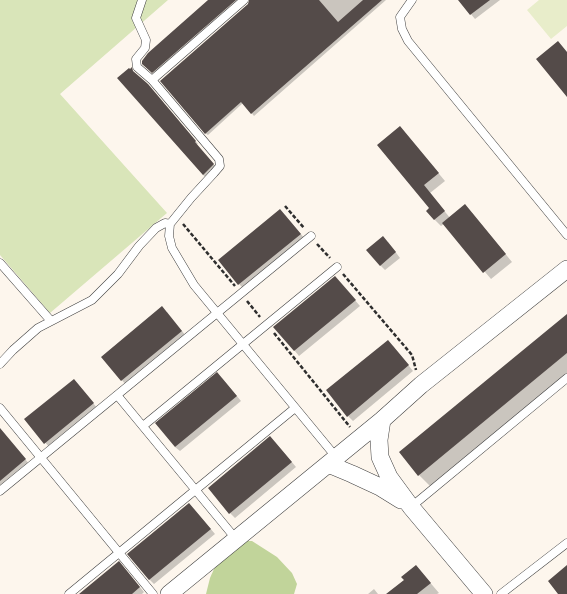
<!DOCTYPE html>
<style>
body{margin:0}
canvas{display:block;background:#fdf6ed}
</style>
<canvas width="567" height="594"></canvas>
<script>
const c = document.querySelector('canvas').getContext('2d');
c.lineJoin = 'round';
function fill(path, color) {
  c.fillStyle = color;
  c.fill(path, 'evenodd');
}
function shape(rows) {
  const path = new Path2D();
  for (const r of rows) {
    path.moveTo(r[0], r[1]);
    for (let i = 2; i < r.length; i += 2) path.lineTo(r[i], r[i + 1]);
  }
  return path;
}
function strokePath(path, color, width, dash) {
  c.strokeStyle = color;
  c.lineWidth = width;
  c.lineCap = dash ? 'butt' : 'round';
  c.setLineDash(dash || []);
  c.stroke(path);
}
const green = shape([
 [0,0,168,0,60,94,167,213,50,313,0,255]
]);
const forest = shape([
 [241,541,252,541,277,557,292,573,297,584,294,594,206,594,210,578,214,569,224,555]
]);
const pitch = shape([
 [539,0,567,0,567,26,551,39,527,10]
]);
const shadow = shape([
 [210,0,240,0,155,74,143,64],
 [250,0,386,0,254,116,243,103,208,135,205,133],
 [459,0,500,0,475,19],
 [131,69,135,74,150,87,198,144,196,145,216,167,205,177,119,79],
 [400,127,445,181,430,193,450,218,472,213,512,262,491,279,444,224,441,226,434,219],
 [285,215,305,239,244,289,239,284],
 [388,242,400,258,385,270,380,265],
 [335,277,360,306,299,356,275,327],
 [167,312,186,336,126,385,102,357],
 [567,316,567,378,432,488,419,475],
 [393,346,413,371,353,421,348,416],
 [222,378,241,401,180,451,175,447],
 [78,385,98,409,50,448,25,420],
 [0,441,10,441,30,465,0,489],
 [275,442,296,467,235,518,230,513],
 [194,509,215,534,154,584,149,579],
 [416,566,439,593,437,594,388,594,405,580],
 [123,567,144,592,142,594,80,594],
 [374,589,378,594,368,594]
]);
const building = shape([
 [208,0,236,0,152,73,142,64,142,61,148,53],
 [249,0,319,0,338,22,363,0,382,0,251,114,241,102,205,134,160,81,248,4],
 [458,0,490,0,470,15],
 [558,41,567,52,567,97,536,59],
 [132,67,133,71,148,84,196,141,195,142,214,164,203,175,117,78,129,68,130,69],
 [400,126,439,173,424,185,445,211,434,220,426,211,429,208,377,145],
 [465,204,506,254,483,273,442,223],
 [280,209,301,234,238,285,218,260],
 [383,236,396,252,380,266,366,250],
 [335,276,356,300,294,351,273,327],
 [162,306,182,331,121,381,101,357],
 [567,314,567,353,418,476,399,452],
 [388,340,409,365,347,417,326,390],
 [217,372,237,396,175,447,155,423],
 [74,379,94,403,44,444,24,419],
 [0,428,26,459,0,481],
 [270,436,292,462,229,514,208,488],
 [189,503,211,529,149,580,127,554],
 [119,561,140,587,132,594,79,594],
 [416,565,431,583,417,594,386,594,404,580,401,577],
 [567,565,567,594,558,594,548,581]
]);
const path = shape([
 [285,206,304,228],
 [183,224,235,286],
 [317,244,330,258],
 [343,274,412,355,416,370],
 [247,301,260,317],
 [274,333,350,427]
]);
const lane = shape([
 [142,0,136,18,146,40,145,48,136,59,137,67,152,80],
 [244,0,152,80,219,159,220,166,214,173,191,198,170,224,169,236,172,248,194,285,336,457],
 [412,0,400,17,402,29,408,41,567,235],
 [0,263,51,321],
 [0,364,13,350,38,328,92,300,118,274,139,246,156,228,165,223,170,224],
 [117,395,236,539],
 [0,408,153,594],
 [143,426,337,267],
 [0,491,311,236],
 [411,507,567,378],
 [69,594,295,408],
 [501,594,567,543]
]);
const street = shape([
 [382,420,379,440,380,457,389,477,411,507,484,594],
 [328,464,352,474,380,487,401,500],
 [169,594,382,420,421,385,567,269]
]);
fill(green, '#d9e5b9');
fill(forest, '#c1d49a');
fill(pitch, '#e8edca');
fill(shadow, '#0003');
fill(building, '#544b49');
strokePath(lane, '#3f3f3f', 9);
strokePath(street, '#3f3f3f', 18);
strokePath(path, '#2e2e2e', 2.5, [4, 2]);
strokePath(lane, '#fff', 8);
strokePath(street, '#fff', 17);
</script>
